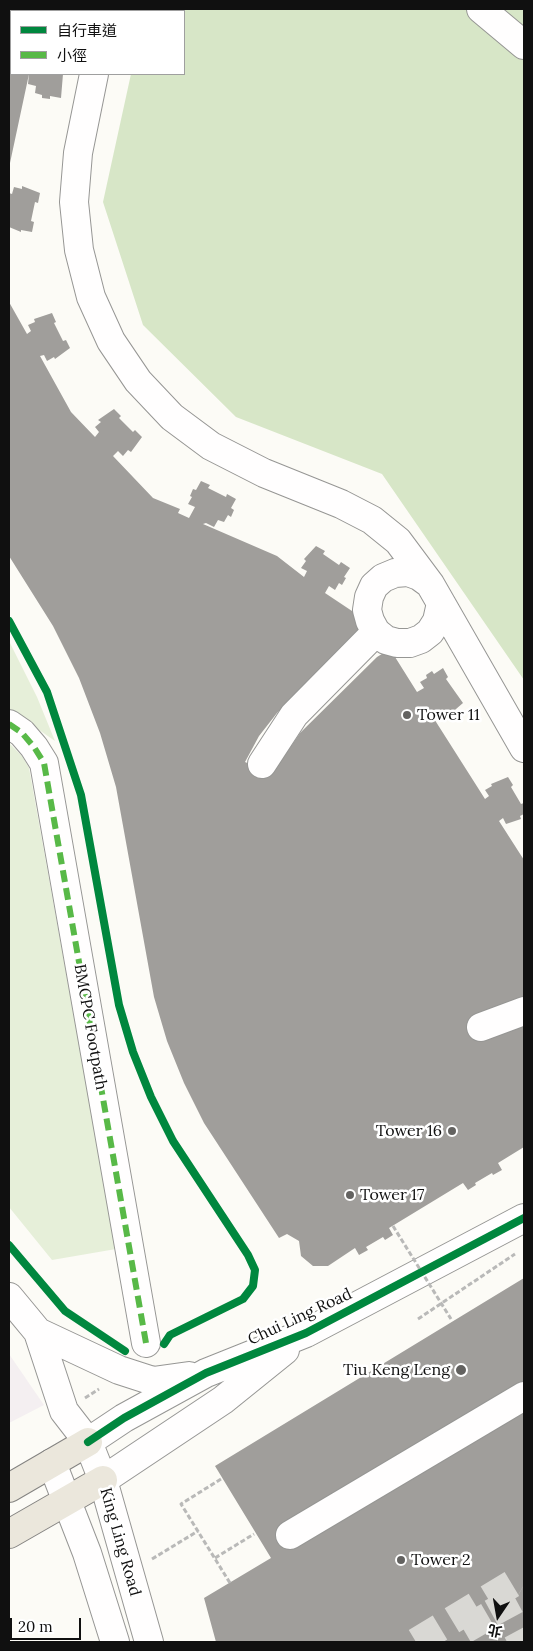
<!DOCTYPE html>
<meta charset="utf-8">
<style>
body{margin:0}
#map{position:relative;width:533px;height:1651px;overflow:hidden;background:#fcfbf6;font-family:Lora,"Noto Sans TC",serif}
canvas{display:block}
.frame{position:absolute;inset:0;border:10px solid #101010;pointer-events:none}
.legend{position:absolute;left:10px;top:10px;width:175px;height:65px;box-sizing:border-box;background:#fff;border:1px solid #9f9f9f;margin:0;padding:6px 9px;list-style:none;font-size:15px;color:#101010}
.legend li{display:flex;align-items:center;gap:10px;height:25px}
.legend b{width:25px;border:1px solid #9f9f9f}
.north{position:absolute;left:473px;top:1591px;width:50px;height:50px;-webkit-text-stroke:4px #fff;paint-order:stroke;rotate:192deg;font-size:14px;font-weight:700;line-height:20px;text-align:center;color:#101010}
.north::after{content:'';display:block;margin:auto;width:18px;height:22px;background:#101010;clip-path:polygon(50% 0,100% 100%,50% 72%,0 100%)}
.scale{position:absolute;left:10px;top:1618px;width:71px;height:22px;box-sizing:border-box;border:2px solid #101010;border-top:0;padding-left:6px;font-size:15px;line-height:18px;white-space:nowrap;color:#101010;-webkit-text-stroke:4px #fff;paint-order:stroke}
</style>
<div id="map">
<canvas width="533" height="1651"></canvas>
<div class="frame"></div>
<ul class="legend">
<li><b style="height:6px;background:#00873e"></b>自行車道</li>
<li><b style="height:6px;background:#58b947"></b>小徑</li>
</ul>
<div class="north">北</div>
<div class="scale">20 m</div>
</div>
<script>
const c = document.querySelector('canvas').getContext('2d');
c.lineJoin = 'round';
function fill(path, color) {
  c.fillStyle = color;
  c.fill(path, 'evenodd');
}
function shape(rows) {
  const path = new Path2D();
  for (const r of rows) {
    path.moveTo(r[0], r[1]);
    for (let i = 2; i < r.length; i += 2) path.lineTo(r[i], r[i + 1]);
  }
  return path;
}
function strokePath(path, color, width, dash) {
  c.strokeStyle = color;
  c.lineWidth = width;
  c.lineCap = dash ? 'butt' : 'round';
  c.setLineDash(dash || []);
  c.stroke(path);
}
function drawText(font, color, halo, rows, align = 'center') {
  c.font = font + ' Lora,serif';
  c.lineWidth = 5;
  c.setLineDash([]);
  c.textBaseline = 'middle';
  c.strokeStyle = halo;
  c.fillStyle = color;
  for (const [text, x, y, turn = 0] of rows) {
    c.save();
    c.translate(x, y);
    c.rotate((+turn || 0) * Math.PI / 180);
    c.textAlign = isNaN(turn) ? turn : align;
    if (halo) c.strokeText(text, 0, 0);
    c.fillText(text, 0, 0);
    c.restore();
  }
}
const industrial = shape([
 [9,1354,44,1405,9,1423]
]);
const green = shape([
 [9,641,37,697,55,741,9,709],
 [9,743,22,756,29,768,116,1249,52,1260,9,1207]
]);
const forest = shape([
 [146,9,524,9,524,680,382,474,236,417,143,325,103,202,131,74,184,74,184,11,145,11]
]);
const building = shape([
 [9,9,43,9,42,11,11,11,11,74,29,74,10,163],
 [29,74,63,74,61,98,50,96,50,99,42,98,42,95,35,93,36,86,28,84],
 [22,186,40,193,38,203,35,202,31,221,34,222,32,232,21,230,21,232,9,227,9,193,12,194,14,187,22,189],
 [9,302,27,334,31,331,28,325,35,322,34,319,52,313,56,322,54,323,63,341,66,340,70,348,55,359,54,357,47,361,44,355,40,356,71,412,95,437,99,432,95,427,101,422,98,420,114,409,121,416,119,418,133,432,135,430,142,437,131,452,128,450,123,456,118,451,113,456,153,498,180,509,178,513,189,518,195,507,188,504,192,497,190,496,193,489,196,490,201,481,210,485,208,488,226,497,227,494,236,499,231,508,234,510,231,517,228,515,224,522,218,520,214,527,206,523,203,524,277,556,304,577,307,571,301,568,306,561,304,559,316,546,325,551,323,554,339,565,341,562,350,568,344,577,346,578,342,585,339,583,335,590,329,586,325,593,367,621,358,634,277,713,259,736,245,762,272,774,300,733,377,657,390,649,417,692,424,688,420,682,427,678,426,675,432,671,434,674,443,668,448,677,446,679,463,703,449,715,448,712,441,716,437,710,431,714,485,799,489,796,485,790,492,786,491,784,508,777,513,785,511,787,521,804,524,803,524,814,520,816,521,819,506,824,503,818,499,821,524,860,524,1147,498,1163,502,1170,493,1175,492,1173,475,1183,476,1185,468,1190,463,1183,389,1228,393,1235,385,1240,383,1237,366,1247,368,1250,359,1255,355,1248,328,1266,313,1266,301,1256,299,1241,287,1234,279,1238,204,1123,184,1083,167,1041,154,997,116,787,100,733,79,678,53,626,9,556],
 [524,1278,524,1642,216,1642,204,1598,271,1558,215,1466]
]);
const minorTunnel = shape([
 [497,1594,523,1642],
 [469,1611,487,1642],
 [416,1642,517,1581,524,1585]
]);
const path = shape([
 [418,1319,515,1254],
 [85,1398,99,1389],
 [221,1479,181,1504,230,1583],
 [215,1558,254,1534],
 [152,1559,198,1531]
]);
const minor = shape([
 [481,9,524,45],
 [107,11,108,9],
 [94,74,78,153,74,202,79,250,91,297,111,341,138,381,172,417,211,446,264,473,341,504,372,520,398,541,430,584,524,748],
 [430,584,419,576,408,572,395,573,383,578,374,586,369,597,367,610,370,621,376,632,386,640,397,643,410,643,421,639,430,632,437,621,441,603],
 [9,724,22,733,34,747,44,763,146,1343],
 [262,764,294,715,376,632],
 [481,1027,524,1011],
 [9,1297,38,1332,64,1411,88,1442,103,1480,149,1642],
 [38,1332,119,1370,153,1381,189,1376],
 [88,1442,124,1418,206,1373,306,1333,524,1218],
 [52,1463,87,1553,115,1642],
 [103,1480,223,1400,285,1350],
 [290,1535,524,1396]
]);
const major = shape([
 [9,1488,88,1442],
 [9,1534,103,1480]
]);
const pathBridge = shape([
 [393,1226,451,1319]
]);
const quiet = shape([
 [9,724,22,733,34,747,44,763,146,1343]
]);
const cycleway = shape([
 [9,621,47,692,81,795,119,1005,133,1052,151,1097,173,1141,248,1255,255,1270,253,1286,243,1299,170,1335,164,1344],
 [9,1245,65,1311,125,1351],
 [88,1442,124,1418,206,1373,306,1333,524,1218]
]);
const markers = [
 [407,715,5,"#636260"],
 [452,1131,5,"#636260"],
 [350,1195,5,"#636260"],
 [461,1370,6,"#636260"],
 [401,1560,5,"#636260"]
];
const poiNames = [
 ["Tower 11",417,715],
 ["Tower 16",442,1131,"right"],
 ["Tower 17",360,1195],
 ["Tiu Keng Leng",450,1370,"right"],
 ["Tower 2",411,1560]
];
const streetNames = [
 ["BMCPC Footpath",90,1027,80],
 ["Chui Ling Road",300,1317,-25],
 ["King Ling Road",120,1542,74]
];
fill(industrial, '#f4eff1');
fill(green, '#e6efd9');
fill(forest, '#d7e6c7');
fill(building, '#a09e9b');
strokePath(minorTunnel, '#d9d8d4', 28, [28, 14]);
strokePath(minor, '#969694', 30);
strokePath(major, '#848381', 30);
strokePath(path, '#b9b9b8', 3, [5, 2.5]);
strokePath(minor, '#fffefe', 28);
strokePath(major, '#ebe7dc', 28);
strokePath(pathBridge, '#b9b9b8', 3, [5, 2.5]);
strokePath(quiet, '#58b947', 6, [12, 6]);
strokePath(cycleway, '#00873e', 8);
for (const [x, y, r, color] of markers) {
  const dot = new Path2D();
  dot.arc(x, y, r, 0, 2 * Math.PI);
  c.fillStyle = color;
  c.fill(dot);
  strokePath(dot, '#fff', 2);
}
drawText('16px', '#101010', '#fff', poiNames, 'left');
drawText('16px', '#101010', '#fff', streetNames);
</script>
